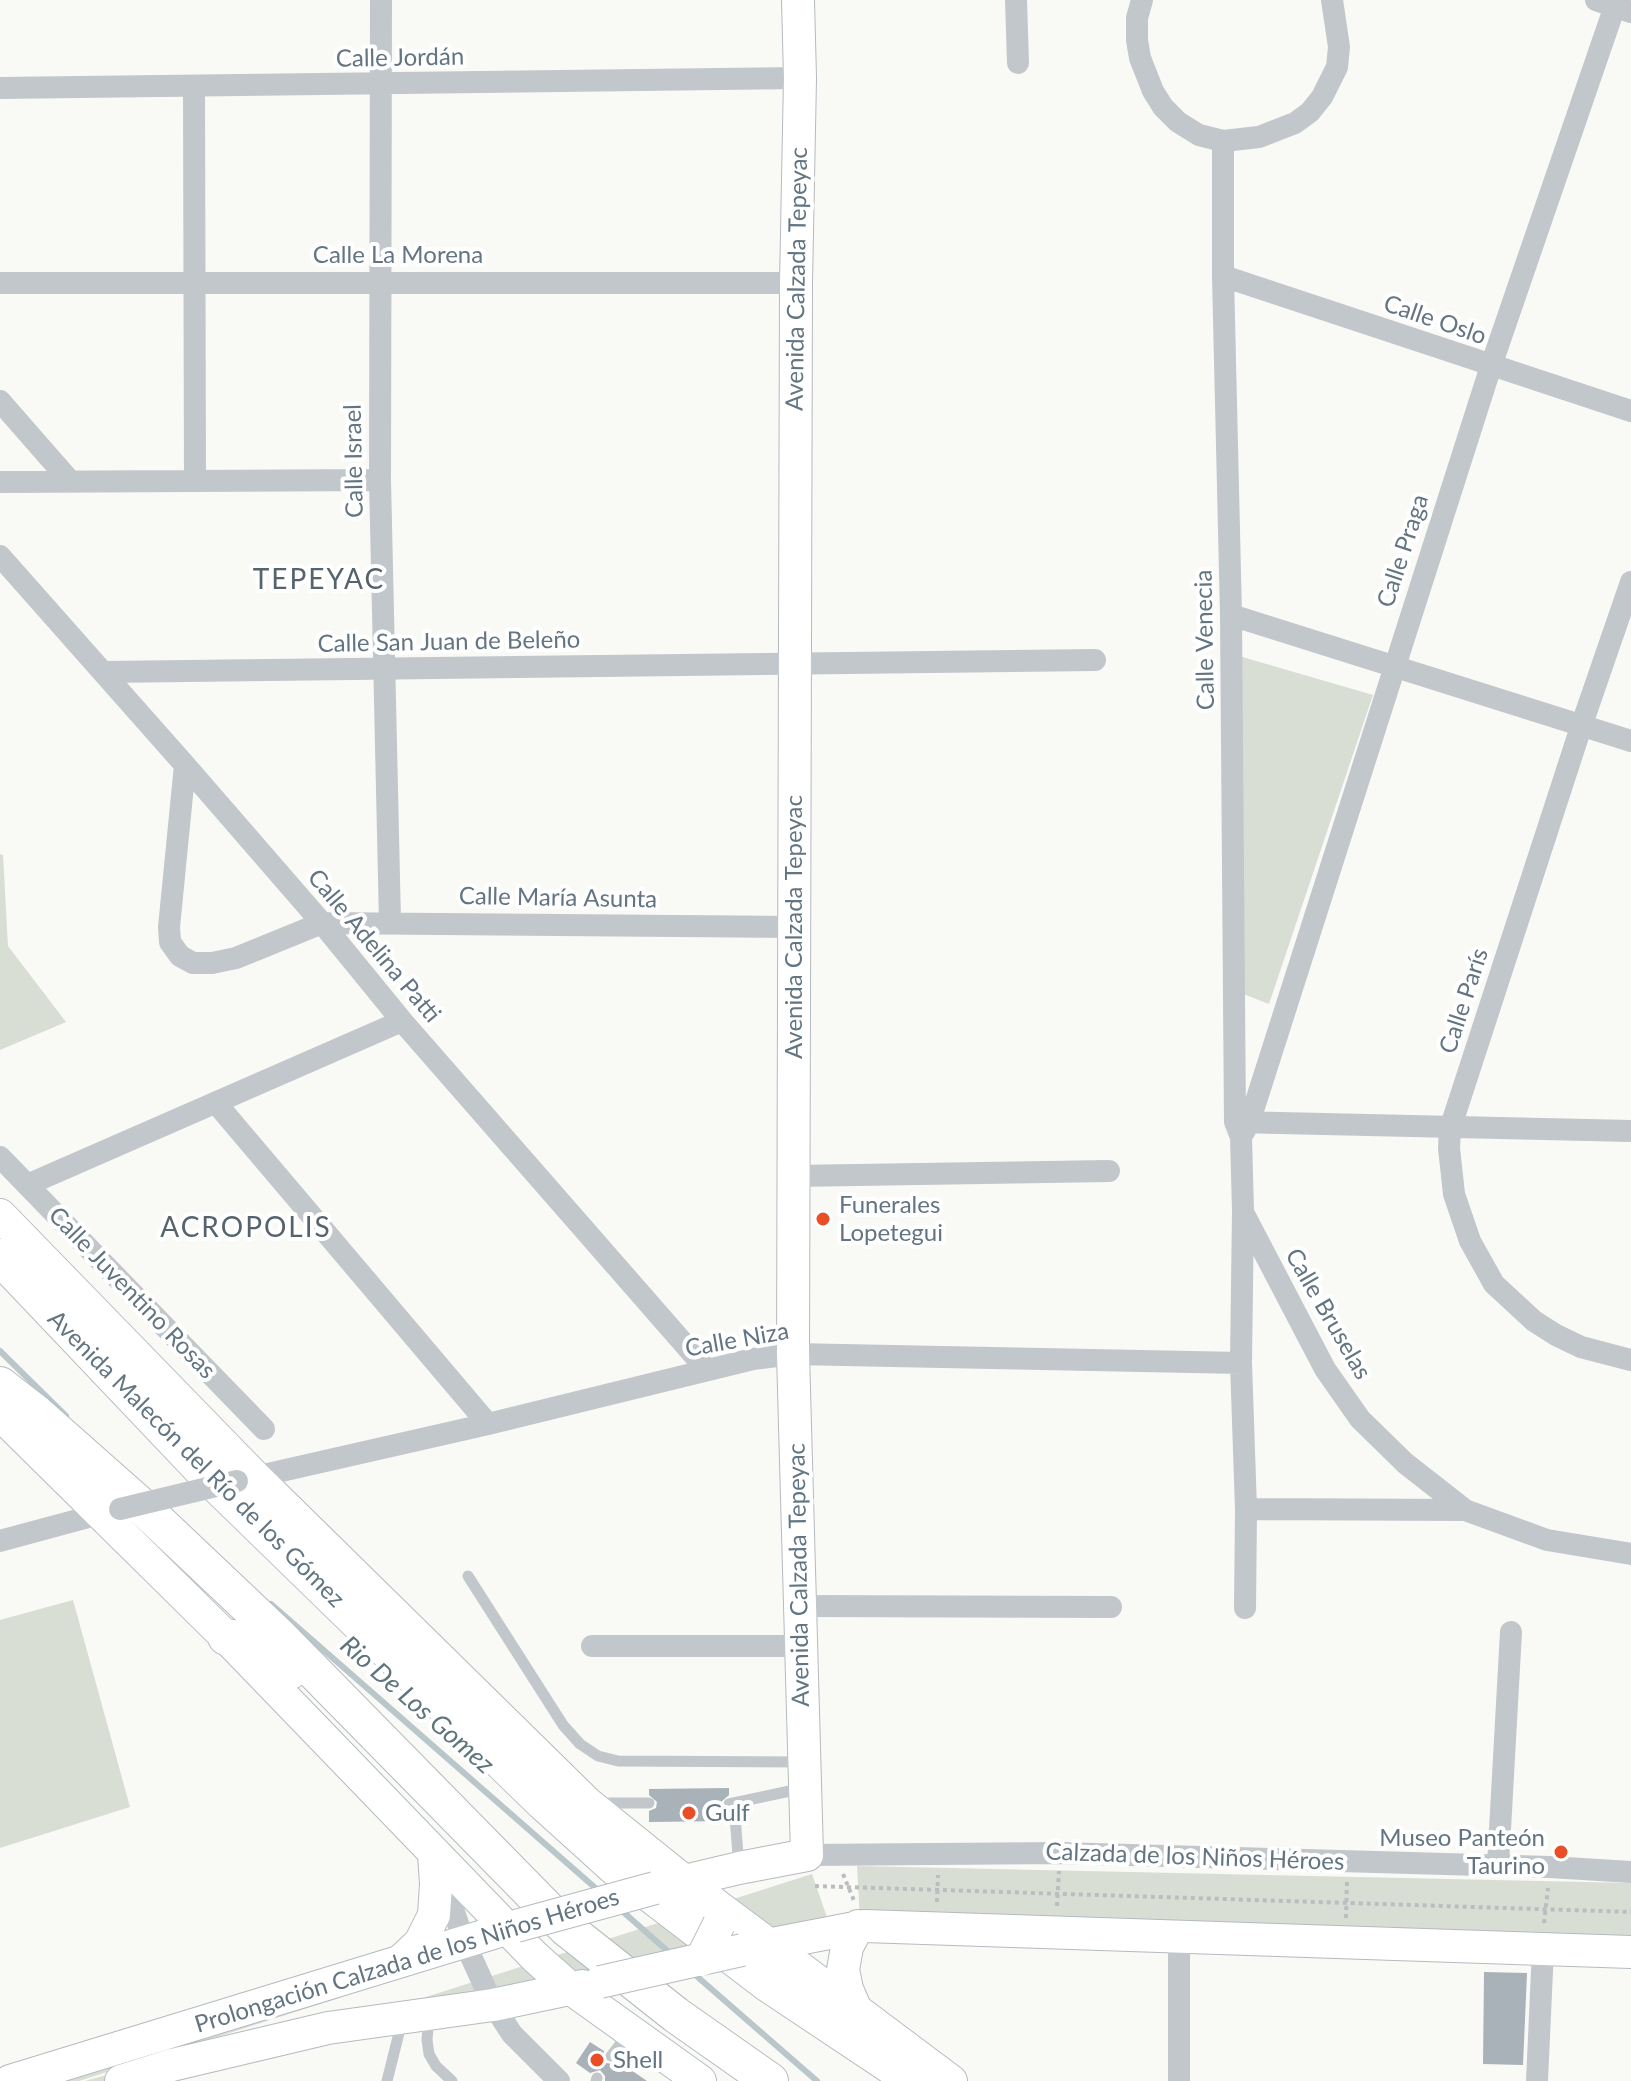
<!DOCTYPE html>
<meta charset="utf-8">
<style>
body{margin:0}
canvas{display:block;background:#f9f9f6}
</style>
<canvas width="1631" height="2081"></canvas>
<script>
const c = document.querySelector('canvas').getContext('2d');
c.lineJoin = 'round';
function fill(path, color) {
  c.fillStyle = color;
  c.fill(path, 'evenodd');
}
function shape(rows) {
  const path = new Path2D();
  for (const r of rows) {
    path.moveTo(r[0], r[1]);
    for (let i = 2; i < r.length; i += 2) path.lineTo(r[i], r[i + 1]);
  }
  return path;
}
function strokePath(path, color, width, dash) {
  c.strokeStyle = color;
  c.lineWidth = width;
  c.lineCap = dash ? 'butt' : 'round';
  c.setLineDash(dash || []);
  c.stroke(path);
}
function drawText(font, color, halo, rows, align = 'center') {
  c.font = font + ' Lato,sans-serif';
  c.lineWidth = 8;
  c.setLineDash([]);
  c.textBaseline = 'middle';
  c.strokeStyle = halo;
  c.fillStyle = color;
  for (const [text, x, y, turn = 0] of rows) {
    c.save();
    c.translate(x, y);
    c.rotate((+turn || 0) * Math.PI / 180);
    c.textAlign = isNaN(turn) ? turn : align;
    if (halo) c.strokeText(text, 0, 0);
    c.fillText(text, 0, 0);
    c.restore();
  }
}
const green = shape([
 [1239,656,1373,695,1269,1004,1243,994],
 [0,854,3,855,8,946,66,1022,0,1050],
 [73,1600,130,1807,0,1848,0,1620],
 [857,1866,1631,1883,1631,1943,860,1921],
 [812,1874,828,1920,165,2081,85,2081,219,2044,404,2004],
 [338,1990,339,1998,79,2081,49,2081]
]);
const stream = shape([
 [0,1351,66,1416],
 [271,1604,600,1892],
 [621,1910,672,1955],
 [693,1973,817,2081]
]);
const building = shape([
 [729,1788,729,1795,721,1802,722,1809,726,1812,727,1821,649,1822,649,1811,656,1808,657,1802,649,1795,649,1789],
 [1484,1972,1527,1973,1523,2065,1483,2064],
 [590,2042,604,2051,603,2058,606,2063,613,2064,618,2061,647,2081,605,2081,605,2076,600,2070,590,2073,576,2063]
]);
const path = shape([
 [843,1874,855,1903],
 [815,1886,1631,1912],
 [937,1902,938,1875],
 [1057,1906,1059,1871],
 [1346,1918,1347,1879],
 [1544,1923,1548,1888]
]);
const lane = shape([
 [468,1576,563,1725,580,1744,598,1756,618,1761,803,1762],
 [598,1803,649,1803],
 [729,1804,804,1788],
 [734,1804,739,1867],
 [429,2015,427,2040,429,2054,436,2066,452,2081],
 [611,2056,628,2034],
 [387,2081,402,2021],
 [596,2081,597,2078]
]);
const street = shape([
 [381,0,380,480,390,922],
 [1016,0,1018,63],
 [1142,0,1137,18,1137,40,1140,58,1153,91,1163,107,1178,122,1199,135,1223,141,1259,137,1295,123,1310,112,1322,97,1337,67,1339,47,1332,0],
 [1596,0,1631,12],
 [194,86,195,480],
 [0,88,800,78],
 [1223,141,1223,276,1231,615,1235,1122,1241,1137,1243,1211,1241,1363,1246,1509,1245,1608],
 [1223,276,1631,411],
 [0,283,796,283],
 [0,401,70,481],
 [0,482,380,480],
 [0,556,185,765,322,923,402,1021,707,1370],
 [1631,582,1582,724,1450,1129,1449,1148,1454,1194,1470,1241,1494,1284,1534,1321,1556,1335,1581,1347,1631,1360],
 [1231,615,1631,741],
 [104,672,1095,660],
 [185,765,169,927,170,942,180,956,193,963,212,963,236,958,322,923,794,927],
 [216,1103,488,1424],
 [1236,1122,1631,1131],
 [1241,1137,1249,1123,1491,366,1617,0],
 [0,1157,264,1429],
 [793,1176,1109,1171],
 [27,1185,402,1021],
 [1245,1216,1325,1369,1360,1419,1405,1463,1465,1510,1547,1540,1631,1554],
 [246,1479,488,1424,753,1359,793,1354,1241,1363],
 [1246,1509,1465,1510],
 [0,1541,111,1511],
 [800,1606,1111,1607],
 [592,1646,800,1646],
 [807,1855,1061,1853,1550,1867,1631,1872],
 [1498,1865,1511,1632],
 [441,1874,464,1941,493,2005,512,2034,559,2081],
 [1179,2081,1179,1936],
 [1537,2081,1543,1949]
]);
const secondary = shape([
 [0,1215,255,1477,587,1803,684,1881,951,2081],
 [0,1414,226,1637,535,1957,570,1988,700,2081],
 [655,1888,739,1868,807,1855,793,1354,796,283,800,78,798,0],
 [757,1947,865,1926,1631,1952],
 [403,1959,420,1943,434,1915,436,1884,434,1854],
 [856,2010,847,1989,843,1970,847,1947,858,1926],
 [10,2081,516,1926],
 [121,2081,172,2065,328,2028,493,2005,583,1986]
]);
const primary = shape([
 [0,1257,212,1480,543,1802,616,1868,767,1983,914,2081],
 [0,1385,36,1413,149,1513,280,1637,566,1928,676,2015,770,2081],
 [226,1637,244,1640,259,1647,290,1671]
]);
const streetBridge = shape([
 [120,1509,237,1481]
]);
const secondaryBridge = shape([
 [516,1926,655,1888],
 [701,1960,719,1924],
 [600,1982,742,1950]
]);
const markers = [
 [823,1219,8,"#e94e27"],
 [689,1813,8,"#e94e27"],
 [1561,1852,8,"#e94e27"],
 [597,2060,8,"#e94e27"]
];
const streetNames = [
 ["Calle Jordán",400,58,-1],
 ["Calle La Morena",398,255],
 ["Avenida Calzada Tepeyac",797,279,-89],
 ["Calle Oslo",1435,320,19],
 ["Calle Israel",354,461,-91],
 ["Calle Praga",1403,551,-72],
 ["Calle Venecia",1205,640,-91],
 ["Calle San Juan de Beleño",449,642,-1],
 ["Calle María Asunta",558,898,1],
 ["Avenida Calzada Tepeyac",794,927,-90],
 ["Calle Adelina Patti",374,946,50],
 ["Calle París",1464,1001,-72],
 ["Calle Juventino Rosas",132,1293,46],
 ["Calle Bruselas",1328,1314,60],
 ["Calle Niza",737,1340,-10],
 ["Avenida Malecón del Río de los Gómez",196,1459,45],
 ["Avenida Calzada Tepeyac",799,1575,-91],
 ["Calzada de los Niños Héroes",1195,1857,2],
 ["Prolongación Calzada de los Niños Héroes",407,1961,-17]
];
const poiNames = [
 ["Funerales",839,1205],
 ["Lopetegui",839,1233],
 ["Gulf",705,1813],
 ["Museo Panteón",1545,1838,"right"],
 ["Taurino",1545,1866,"right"],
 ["Shell",613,2060]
];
const waterNames = [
 ["Rio De Los Gomez",417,1705,41]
];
const quarterNames = [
 ["TEPEYAC",319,580],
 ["ACROPOLIS",246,1228]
];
fill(green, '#d9ded5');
strokePath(stream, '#b9c6ca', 6);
fill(building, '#a9b2b8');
strokePath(secondary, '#b4bbbf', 34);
strokePath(primary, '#b5bbbf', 38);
strokePath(path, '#babec1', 4, [4, 4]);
strokePath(lane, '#c2c7cb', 11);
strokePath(street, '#c2c7cb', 22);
strokePath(secondary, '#fff', 32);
strokePath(primary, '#fff', 36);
strokePath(secondaryBridge, '#b4bbbf', 34, []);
strokePath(streetBridge, '#c2c7cb', 22);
strokePath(secondaryBridge, '#fff', 32);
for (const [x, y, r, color] of markers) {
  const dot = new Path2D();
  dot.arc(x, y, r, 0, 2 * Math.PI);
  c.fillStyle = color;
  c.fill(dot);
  strokePath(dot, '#fff', 3);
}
drawText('24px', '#637582', '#fff', streetNames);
drawText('24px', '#637582', '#fff', poiNames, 'left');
drawText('italic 26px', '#5e757c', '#fff', waterNames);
c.letterSpacing = '2px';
drawText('28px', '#55636d', '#fff', quarterNames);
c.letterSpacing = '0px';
</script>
